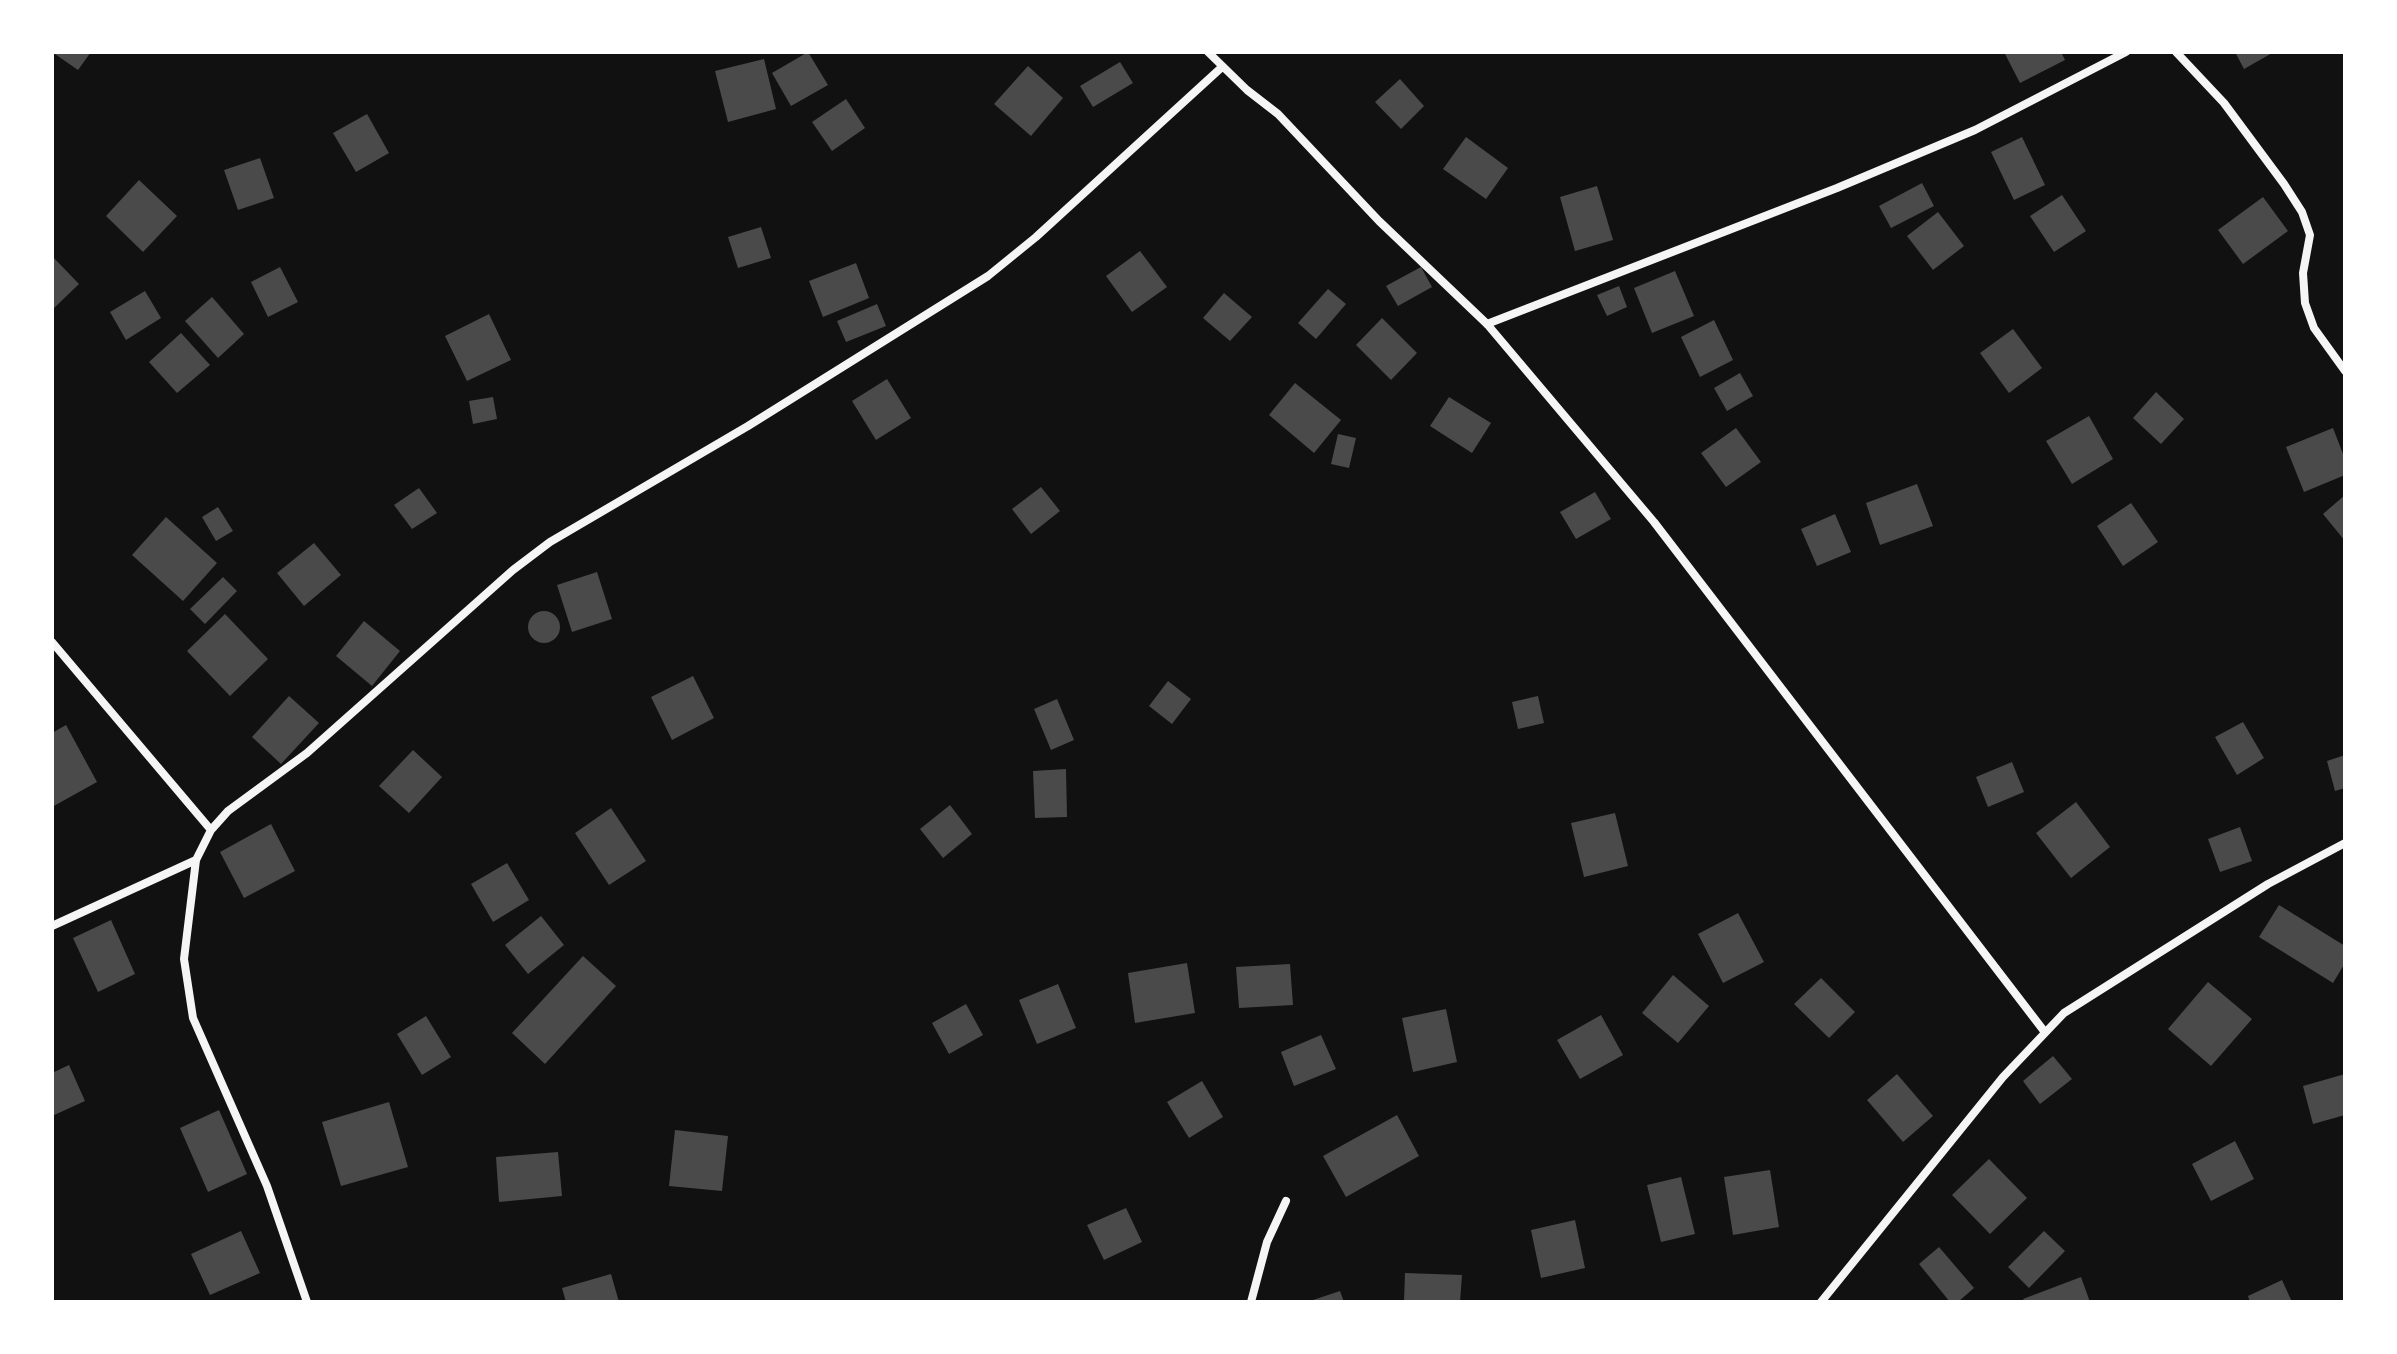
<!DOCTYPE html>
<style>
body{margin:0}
#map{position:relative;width:2397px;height:1354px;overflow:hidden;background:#111;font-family:Inter,sans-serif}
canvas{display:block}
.frame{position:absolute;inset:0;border:54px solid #fff;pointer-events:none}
</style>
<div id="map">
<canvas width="2397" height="1354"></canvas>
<div class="frame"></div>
</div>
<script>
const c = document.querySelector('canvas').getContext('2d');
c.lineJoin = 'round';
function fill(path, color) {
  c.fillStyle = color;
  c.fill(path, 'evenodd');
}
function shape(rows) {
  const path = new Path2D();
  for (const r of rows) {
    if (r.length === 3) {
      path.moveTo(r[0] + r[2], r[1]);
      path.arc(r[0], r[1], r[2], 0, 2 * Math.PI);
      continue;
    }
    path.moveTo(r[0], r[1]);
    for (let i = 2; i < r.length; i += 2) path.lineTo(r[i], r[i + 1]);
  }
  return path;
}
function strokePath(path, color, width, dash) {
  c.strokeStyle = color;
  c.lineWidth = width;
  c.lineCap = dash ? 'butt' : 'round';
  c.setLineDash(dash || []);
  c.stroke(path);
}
const building = shape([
 [52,52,91,52,78,70],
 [808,52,828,85,791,106,772,73],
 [2004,52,2061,52,2065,60,2020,83],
 [2235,52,2274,52,2244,69],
 [764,59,776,109,728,122,715,71],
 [1120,62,1133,83,1093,107,1080,86],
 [1028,66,1063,98,1031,136,994,104],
 [1400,79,1424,106,1401,129,1375,102],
 [846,99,865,128,832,151,812,122],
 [367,114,389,153,356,172,333,133],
 [1466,137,1508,168,1486,199,1443,169],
 [2022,137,2045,185,2014,200,1991,152],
 [260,158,274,198,238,210,224,170],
 [139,180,177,216,143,252,106,216],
 [1922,183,1934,206,1891,228,1879,206],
 [1597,186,1613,240,1575,251,1560,197],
 [2062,195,2086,231,2054,252,2030,216],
 [2263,197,2288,231,2243,264,2218,230],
 [1938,212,1964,246,1933,270,1907,236],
 [761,227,771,258,738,268,728,237],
 [1140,251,1167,287,1132,312,1106,276],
 [52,256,79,284,52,310],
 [856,263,869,298,823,317,809,281],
 [280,267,298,302,268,317,251,282],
 [1421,267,1432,287,1398,306,1386,286],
 [1675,271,1694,316,1652,333,1634,288],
 [1619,286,1627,307,1607,316,1597,295],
 [1328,289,1346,304,1316,339,1298,323],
 [145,291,161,318,126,340,110,312],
 [1224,293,1252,317,1230,341,1203,318],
 [212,297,244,334,218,358,185,321],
 [877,304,886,326,846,342,837,321],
 [489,314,511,360,467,381,445,336],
 [1382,318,1417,353,1391,380,1356,345],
 [1714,320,1733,360,1700,377,1681,337],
 [2013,329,2042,368,2009,393,1980,353],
 [181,333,210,365,177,393,149,362],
 [1740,373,1753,396,1727,411,1714,388],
 [887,379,911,418,876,440,852,401],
 [1295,383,1341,420,1314,453,1269,415],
 [2156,392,2184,419,2161,444,2133,418],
 [493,397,497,419,473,424,469,401],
 [1449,397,1491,423,1472,453,1430,426],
 [2089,416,2113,459,2072,484,2046,441],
 [1736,428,1761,462,1726,487,1701,453],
 [2333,428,2345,459,2345,475,2304,492,2286,447],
 [1338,434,1356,438,1349,468,1331,464],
 [1917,484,1933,526,1880,545,1866,503],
 [1041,487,1060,511,1031,534,1012,509],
 [419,488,437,513,412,529,394,505],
 [1595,492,1611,519,1576,539,1560,512],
 [2345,495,2345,541,2323,514],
 [2131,503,2158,542,2123,566,2097,526],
 [218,507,233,531,216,541,202,517],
 [1835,514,1851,552,1817,566,1801,529],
 [166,517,217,563,183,601,132,555],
 [314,543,341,575,304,606,277,573],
 [597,572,612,619,572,632,557,585],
 [223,577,237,591,205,624,190,609],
 [544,627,16],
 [225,614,268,659,230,696,187,651],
 [364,621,400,651,372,686,336,656],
 [693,676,714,718,672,740,651,697],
 [1168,681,1191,699,1172,724,1149,706],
 [289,696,319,723,281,764,252,737],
 [1538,696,1544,723,1518,729,1512,702],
 [1057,699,1074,740,1051,750,1034,709],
 [2243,722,2264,758,2237,775,2215,737],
 [66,725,97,782,52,807,52,733],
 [413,750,442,777,409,813,379,786],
 [2345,755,2345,788,2335,791,2327,761],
 [2012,762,2024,792,1988,807,1976,777],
 [1066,769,1067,817,1035,818,1033,771],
 [2076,802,2110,847,2071,878,2036,833],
 [950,805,972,834,943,858,920,829],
 [611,808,646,861,609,885,575,833],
 [1615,813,1628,866,1584,877,1571,823],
 [271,824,295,871,244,898,220,852],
 [2240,827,2252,861,2220,872,2208,839],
 [507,863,529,900,493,922,471,884],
 [2279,905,2345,946,2345,963,2333,983,2259,937],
 [1738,913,1764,962,1723,983,1698,934],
 [541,916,564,945,528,974,505,945],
 [111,920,135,974,98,992,73,938],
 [583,956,616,986,545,1064,512,1033],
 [1187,963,1195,1013,1135,1023,1128,973],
 [1290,964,1293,1005,1239,1008,1236,967],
 [1673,975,1709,1006,1678,1043,1642,1013],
 [1821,978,1855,1012,1829,1038,1794,1004],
 [2208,982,2252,1019,2211,1066,2168,1029],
 [1058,984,1076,1028,1037,1044,1019,1000],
 [966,1004,983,1035,949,1054,932,1023],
 [1446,1009,1457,1062,1413,1072,1402,1018],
 [1601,1015,1623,1055,1580,1079,1557,1040],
 [426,1016,451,1057,422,1075,397,1034],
 [1321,1035,1336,1069,1294,1086,1281,1052],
 [2053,1056,2072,1079,2040,1104,2023,1081],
 [69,1065,85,1101,52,1116,52,1073],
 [1897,1074,1933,1116,1903,1142,1867,1100],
 [2345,1074,2345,1115,2313,1124,2303,1086],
 [1202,1081,1223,1117,1189,1138,1167,1102],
 [389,1102,408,1167,341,1186,322,1122],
 [219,1110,247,1174,208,1192,180,1128],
 [1397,1115,1419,1156,1346,1197,1323,1156],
 [675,1130,728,1136,722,1191,669,1186],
 [2235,1141,2254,1179,2211,1201,2192,1164],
 [558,1152,562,1196,499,1202,496,1157],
 [1989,1159,2027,1198,1990,1234,1952,1195],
 [1770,1170,1779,1227,1733,1235,1724,1177],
 [1681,1177,1695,1234,1661,1242,1647,1185],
 [1126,1208,1142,1242,1104,1260,1087,1225],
 [1575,1220,1585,1268,1541,1278,1531,1230],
 [241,1231,260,1273,210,1295,191,1254],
 [2044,1231,2065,1251,2029,1288,2008,1267],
 [1939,1247,1974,1288,1958,1302,1950,1302,1919,1264],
 [1405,1273,1462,1275,1460,1302,1404,1302],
 [611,1274,619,1302,566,1302,562,1288],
 [2081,1277,2090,1302,2025,1302,2023,1299],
 [2282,1280,2292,1302,2250,1302,2248,1296],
 [1340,1291,1344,1302,1310,1302,1310,1301]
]);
const minor = shape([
 [1208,52,1247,90,1278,114,1379,221,1487,324,1654,522,2044,1031],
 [2176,52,2224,103,2284,184,2302,212,2310,235,2303,273,2305,303,2314,328,2345,371],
 [1487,324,1837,188,1975,130,2126,52],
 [52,642,211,830],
 [52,926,196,860],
 [307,1302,267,1186,193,1018,184,959,196,860,211,830,228,811,307,753,513,570,550,542,748,426,988,276,1036,237,1222,67],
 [1251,1302,1267,1242,1286,1201],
 [1821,1302,2003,1077,2064,1013,2268,884,2345,843]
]);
fill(building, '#4a4a4a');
strokePath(minor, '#f5f5f5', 8);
</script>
